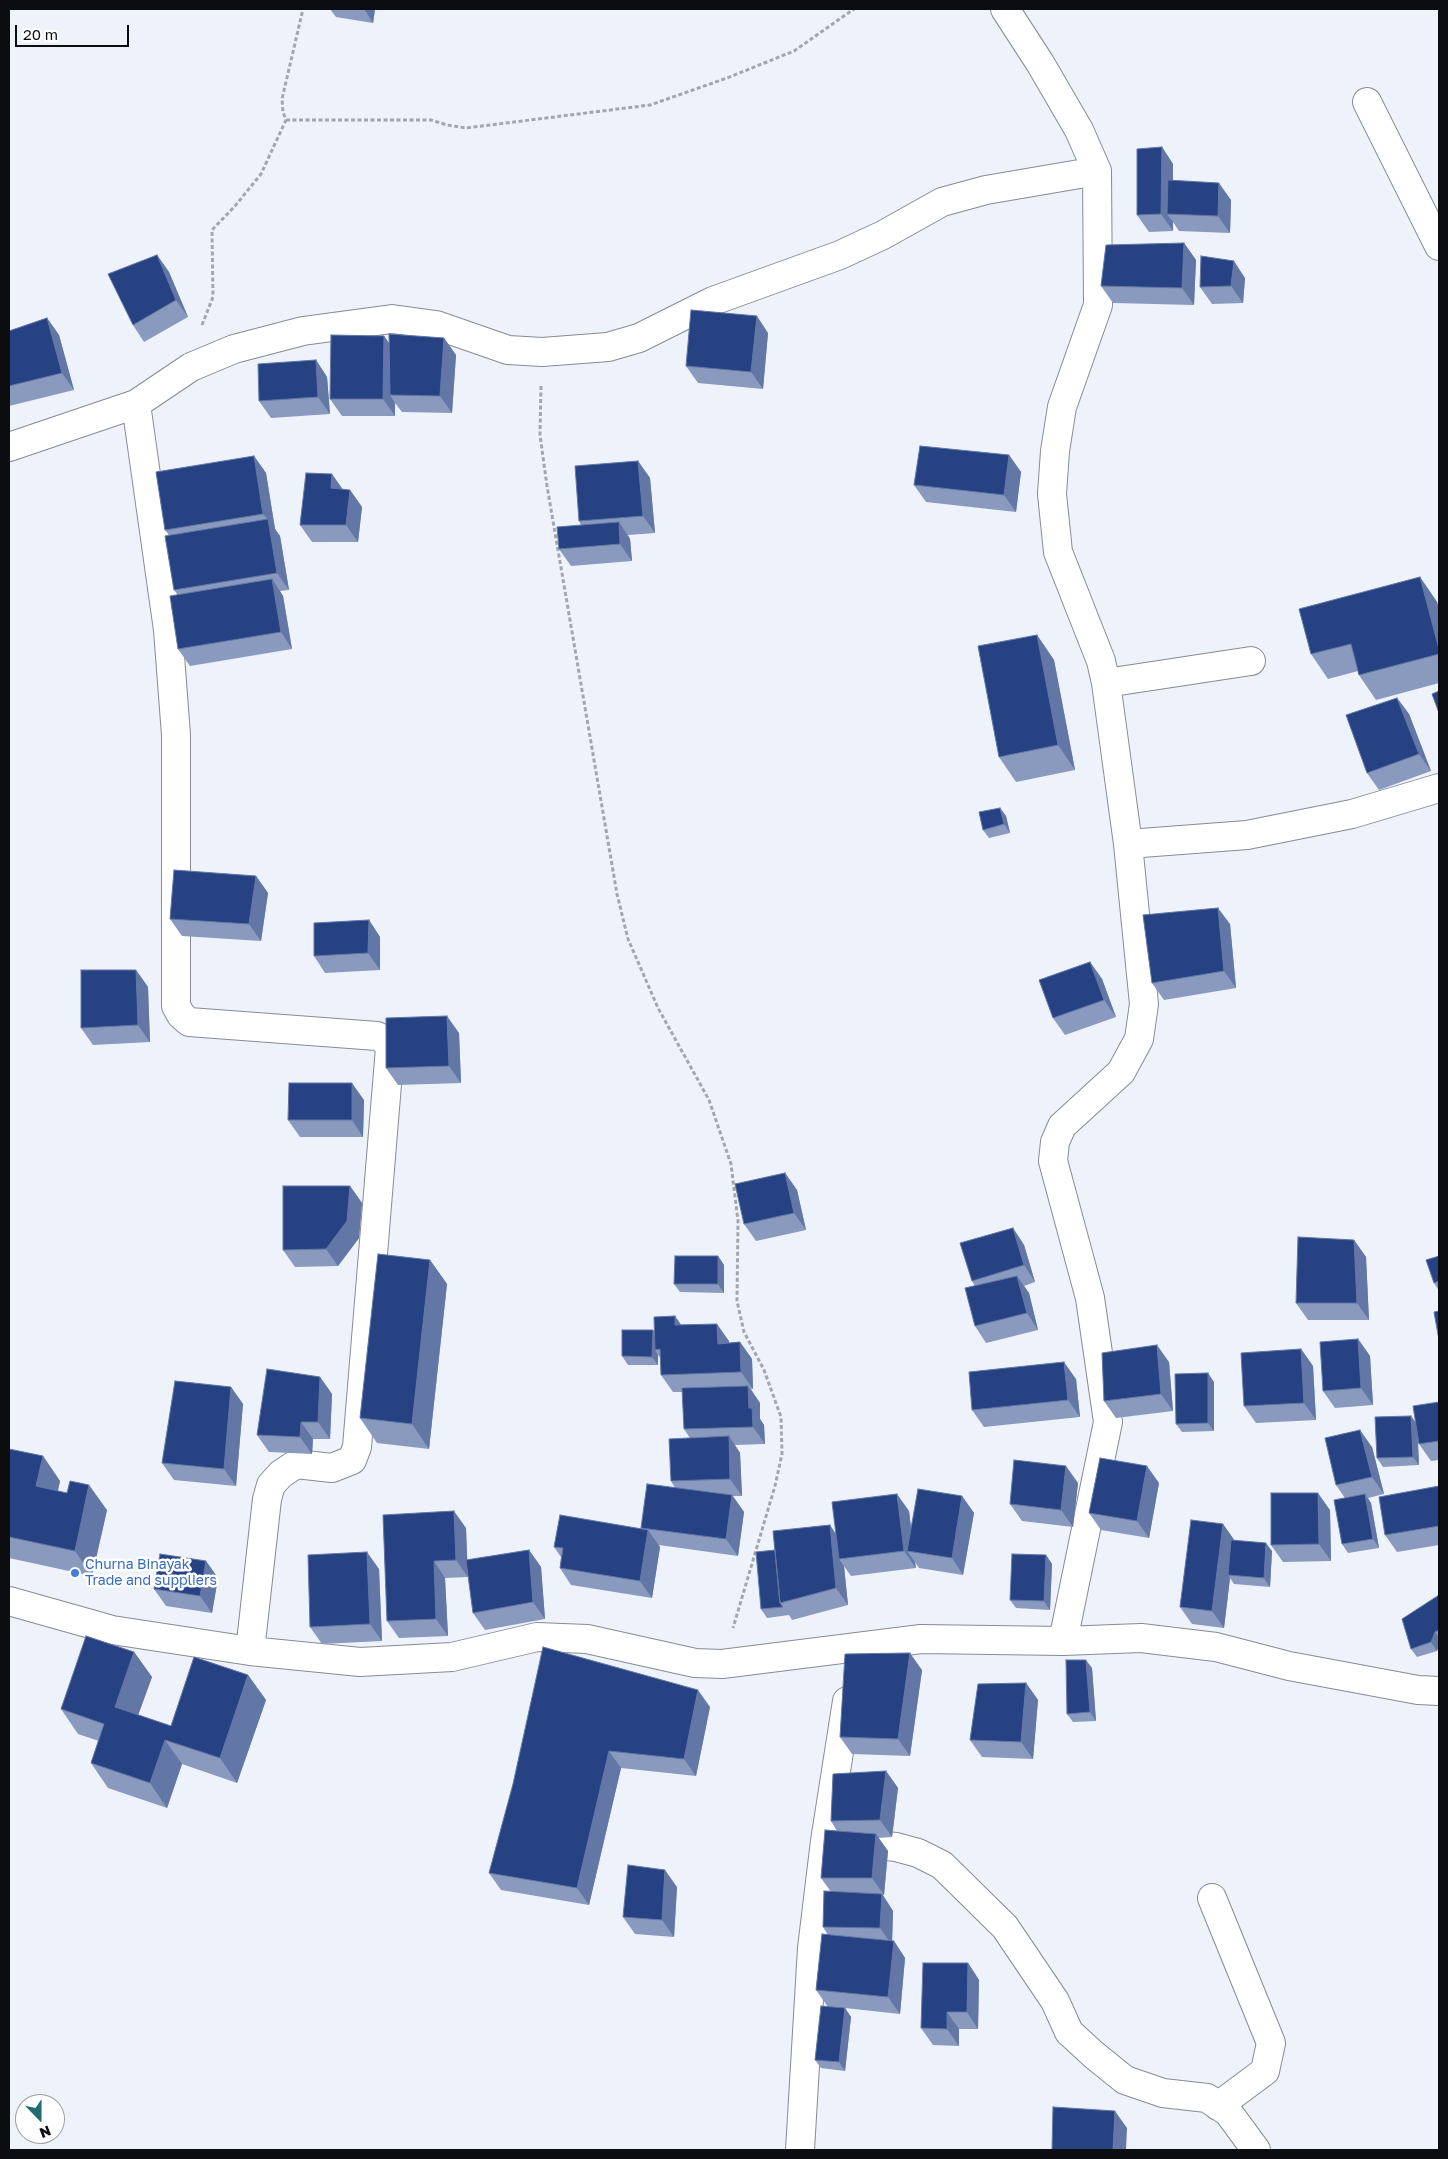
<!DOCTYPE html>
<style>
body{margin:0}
#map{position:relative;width:1448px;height:2159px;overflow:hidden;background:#edf2fb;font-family:"Golos Text",sans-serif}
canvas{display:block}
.frame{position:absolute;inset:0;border:10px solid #0c0d10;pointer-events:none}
.north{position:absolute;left:15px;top:2094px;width:50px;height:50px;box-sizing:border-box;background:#fff;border:1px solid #9e9e9f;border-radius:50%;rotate:158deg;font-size:14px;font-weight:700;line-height:20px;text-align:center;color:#0c0d10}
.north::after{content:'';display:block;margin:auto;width:18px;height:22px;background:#206c71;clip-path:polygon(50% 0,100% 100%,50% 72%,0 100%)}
.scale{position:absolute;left:15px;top:25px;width:114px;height:22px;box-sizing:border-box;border:2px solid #0c0d10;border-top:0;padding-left:6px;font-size:15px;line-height:18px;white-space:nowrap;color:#0c0d10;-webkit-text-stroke:4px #fff;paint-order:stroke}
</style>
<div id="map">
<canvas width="1448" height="2159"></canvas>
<div class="frame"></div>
<div class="north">N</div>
<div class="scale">20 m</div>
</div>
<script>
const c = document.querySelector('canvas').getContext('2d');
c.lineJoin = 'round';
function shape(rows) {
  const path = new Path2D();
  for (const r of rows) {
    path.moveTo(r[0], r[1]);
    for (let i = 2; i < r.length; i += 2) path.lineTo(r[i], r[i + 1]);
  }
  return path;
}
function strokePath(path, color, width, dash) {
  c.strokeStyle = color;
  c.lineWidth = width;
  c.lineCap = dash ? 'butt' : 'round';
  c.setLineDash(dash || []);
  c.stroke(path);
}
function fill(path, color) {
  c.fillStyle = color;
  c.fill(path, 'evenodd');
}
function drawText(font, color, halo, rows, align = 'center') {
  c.font = font + ' "Golos Text",sans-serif';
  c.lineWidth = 5;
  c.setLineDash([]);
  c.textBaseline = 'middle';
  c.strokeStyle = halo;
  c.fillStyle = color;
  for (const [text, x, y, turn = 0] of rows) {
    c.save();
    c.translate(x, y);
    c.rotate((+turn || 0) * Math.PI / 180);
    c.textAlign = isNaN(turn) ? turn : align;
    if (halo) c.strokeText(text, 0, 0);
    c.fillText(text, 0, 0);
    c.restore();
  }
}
const path = shape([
 [286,120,431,120,447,125,466,128,650,105,727,78,794,51,854,9],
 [202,325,213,297,212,230,235,206,261,174,286,120,283,112,282,99,303,9],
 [541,386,540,435,547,486,617,894,628,939,658,1008,709,1100,731,1164,738,1221,737,1301,744,1332,764,1370,781,1417,782,1454,775,1486,733,1628]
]);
const minor = shape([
 [1005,9,1040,63,1079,130,1097,171,1098,305,1062,407,1055,451,1052,494,1058,552,1101,661,1106,683,1128,844,1144,1004,1139,1039,1121,1072,1062,1126,1055,1142,1053,1161,1090,1298,1108,1422,1063,1641],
 [1367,102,1439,246],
 [136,404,168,630,176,735,176,1006,181,1015,189,1022,377,1036,385,1040,390,1048,357,1447,352,1460,332,1468,296,1464,281,1474,271,1485,267,1499,250,1651],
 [9,447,136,404,191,367,234,349,303,331,392,319,436,325,508,350,542,352,608,347,639,338,713,301,840,255,883,235,942,202,986,190,1097,171],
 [1106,683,1251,661],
 [1128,844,1247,835,1352,814,1439,788],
 [9,1601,112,1630,250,1651,360,1662,452,1657,537,1637,587,1639,695,1663,722,1664,921,1639,1063,1641,1141,1638,1216,1647,1289,1666,1418,1690,1439,1691],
 [847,1842,896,1847,918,1853,942,1865,1005,1927,1055,2001,1069,2032,1094,2055,1125,2080,1163,2093,1207,2098,1228,2112,1256,2150],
 [1212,1898,1271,2043,1265,2071,1218,2106],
 [800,2150,812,1948,825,1841,847,1701]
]);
const wall = shape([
 [330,9,375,9,373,23,336,17],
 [1162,147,1173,164,1173,181,1231,200,1230,233,1179,231,1173,222,1173,231,1149,232,1137,215],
 [1184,243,1196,260,1194,305,1113,303,1101,286],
 [157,255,169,272,188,317,144,342,133,325],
 [1245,278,1243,303,1212,304,1200,287],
 [47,318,59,335,74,390,9,406,9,331],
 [768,333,763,389,698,383,686,366],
 [384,336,389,343,444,338,456,355,452,413,402,412,395,403,395,416,342,416,330,399],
 [316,360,327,377,330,414,271,418,259,401],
 [1009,455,1021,472,1016,512,926,502,914,485],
 [254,456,266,473,275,529,280,536,289,590,280,591,283,596,292,649,190,666,178,649,178,595,174,590,169,535,165,530],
 [638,461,650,478,655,533,628,535,630,539,632,561,571,566,559,549,581,525,579,521],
 [350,490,362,507,358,542,312,542,300,525],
 [1420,577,1437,602,1439,610,1439,683,1376,700,1359,675,1358,671,1328,679,1311,654],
 [1037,635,1054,660,1075,770,1016,782,999,757],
 [1397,698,1409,714,1431,771,1379,790,1367,773],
 [1000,808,1006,816,1010,833,989,838,983,830],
 [256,876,268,893,261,941,182,936,170,919],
 [369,920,380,937,380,970,325,973,314,956],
 [1230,924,1236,988,1164,1000,1152,983],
 [1090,962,1102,979,1116,1017,1065,1035,1053,1018],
 [136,970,148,987,150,1042,93,1045,81,1028],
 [459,1033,461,1083,398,1085,386,1068],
 [364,1100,363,1137,300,1137,288,1120],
 [785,1173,797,1190,806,1230,756,1241,744,1224],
 [350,1186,362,1203,359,1238,338,1266,295,1267,283,1250],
 [1013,1228,1024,1245,1035,1282,1024,1286,1029,1293,1038,1330,986,1343,975,1326,975,1286,972,1281],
 [1354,1240,1366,1257,1369,1320,1308,1320,1296,1303],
 [718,1256,724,1265,724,1293,680,1292,674,1284],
 [1439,1256,1439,1291,1434,1283],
 [430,1260,447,1284,429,1449,377,1443,360,1418],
 [681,1325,729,1341,729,1343,740,1342,752,1359,753,1389,751,1389,760,1403,760,1419,764,1425,765,1444,735,1445,740,1453,742,1496,733,1496,744,1512,738,1556,659,1545,660,1547,652,1598,571,1585,560,1568,561,1557,554,1547,642,1529,641,1528,675,1488,671,1481,690,1438,684,1429,682,1392,673,1392,661,1375,661,1358,658,1355,658,1365,628,1365,622,1356,653,1330,654,1332],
 [1358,1339,1370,1356,1373,1405,1335,1408,1323,1391],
 [1301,1349,1313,1366,1316,1420,1256,1423,1244,1406],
 [1169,1362,1173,1411,1116,1418,1104,1401],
 [320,1377,332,1394,330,1439,313,1439,312,1454,269,1452,257,1435],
 [1076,1379,1080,1417,984,1427,972,1410],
 [1214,1382,1214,1431,1182,1432,1176,1424],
 [231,1387,243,1404,236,1486,174,1480,162,1463],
 [1439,1402,1439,1460,1431,1461,1419,1444,1418,1442,1419,1465,1383,1467,1377,1458,1415,1421],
 [1372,1447,1384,1494,1368,1498,1371,1503,1379,1548,1348,1553,1342,1544,1345,1498,1336,1485],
 [9,1449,43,1456,60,1481,58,1491,107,1510,92,1576,9,1558],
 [1078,1483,1073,1527,1022,1521,1010,1504],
 [1159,1483,1149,1538,1101,1530,1089,1513],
 [1439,1486,1439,1545,1397,1552,1385,1535],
 [962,1496,974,1513,963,1575,919,1568,915,1562,916,1568,851,1576,844,1566,848,1605,792,1620,789,1615,767,1618,761,1609,775,1550,830,1525,836,1535,909,1511,911,1528],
 [1330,1510,1331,1561,1283,1562,1271,1545],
 [383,1515,466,1528,467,1560,529,1550,541,1567,545,1619,485,1630,473,1613,467,1569,468,1577,445,1578,448,1636,399,1638,387,1621],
 [1223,1524,1234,1540,1272,1551,1270,1587,1234,1584,1230,1578,1224,1628,1192,1624,1180,1607],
 [1046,1555,1052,1564,1050,1610,1016,1608,1010,1600],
 [206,1561,218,1578,212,1613,166,1606,154,1589],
 [379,1569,382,1641,322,1644,310,1627],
 [1439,1595,1439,1645,1437,1651,1417,1657,1411,1649],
 [134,1652,152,1677,138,1715,171,1726,248,1675,266,1700,237,1783,182,1764,167,1808,108,1788,91,1763,99,1741,78,1734,61,1709],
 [1092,1668,1096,1721,1073,1722,1067,1714],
 [922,1670,910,1756,852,1754,840,1737],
 [1026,1683,1038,1700,1033,1759,982,1757,970,1740],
 [710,1707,696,1776,621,1768,589,1905,501,1890,489,1873,513,1784],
 [886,1771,898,1788,892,1837,878,1838,888,1851,884,1895,883,1895,893,1911,892,1941,894,1941,905,1958,900,2014,845,2008,851,2017,845,2071,821,2068,815,2060,828,2007,816,1990,828,1935,823,1927,831,1892,821,1878,837,1831,831,1821],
 [677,1887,674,1937,635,1934,623,1917],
 [968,1963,979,1980,978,2029,959,2029,959,2046,933,2045,921,2028]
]);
const shadedWall = shape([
 [364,9,375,9,373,23],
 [1162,147,1173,164,1173,214,1167,214,1173,222,1173,231,1161,214],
 [1219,183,1231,200,1230,233,1218,216],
 [1184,243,1196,260,1194,305,1182,288],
 [157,255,169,272,188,317,176,300],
 [1234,261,1245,278,1243,303,1231,286],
 [757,316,768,333,763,389,751,372],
 [47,318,59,335,74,390,62,373],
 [384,336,396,353,390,395,395,403,395,416,383,399],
 [444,338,456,355,452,413,440,396],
 [316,360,327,377,330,414,318,397],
 [1009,455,1021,472,1016,512,1004,495],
 [254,456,266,473,275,529,280,536,289,590,277,573,268,520,263,514],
 [638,461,650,478,655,533,643,516],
 [332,474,344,491,331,488],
 [350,490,362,507,358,542,346,525],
 [619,522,630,539,632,561,620,544],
 [1420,577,1437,602,1439,610,1439,649],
 [272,579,283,596,292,649,281,632],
 [1037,635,1054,660,1075,770,1058,745],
 [1397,698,1409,714,1431,771,1419,754],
 [1000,808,1006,816,1010,833,1004,824],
 [256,876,268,893,261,941,249,924],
 [1218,908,1230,924,1236,988,1224,971],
 [369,920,380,937,380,970,368,953],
 [1090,962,1102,979,1116,1017,1104,1000],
 [136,970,148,987,150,1042,138,1025],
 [447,1016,459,1033,461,1083,449,1066],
 [352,1083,364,1100,363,1137,352,1120],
 [785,1173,797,1190,806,1230,794,1213],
 [350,1186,362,1203,359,1238,338,1266,326,1249],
 [1013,1228,1024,1245,1035,1282,1024,1265],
 [1354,1240,1366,1257,1369,1320,1357,1303],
 [718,1256,724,1265,724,1293,718,1284],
 [430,1260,447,1284,429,1449,412,1424],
 [1017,1276,1029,1293,1038,1330,1027,1313],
 [675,1316,687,1333,675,1325],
 [717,1324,729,1341,730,1361,718,1344],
 [653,1330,659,1338,655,1350,658,1355,658,1365,652,1357],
 [1358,1339,1370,1356,1373,1405,1361,1388],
 [740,1342,752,1359,753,1389,741,1372],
 [1157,1345,1169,1362,1173,1411,1161,1394],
 [1301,1349,1313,1366,1316,1420,1304,1403],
 [1064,1362,1076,1379,1080,1417,1068,1400],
 [1208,1373,1214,1382,1214,1431,1208,1423],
 [320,1377,332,1394,330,1439,318,1422],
 [748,1386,760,1403,760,1419,764,1425,765,1444,753,1427,749,1408],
 [231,1387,243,1404,236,1486,224,1469],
 [1411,1416,1417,1424,1419,1465,1413,1457],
 [301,1422,313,1439,312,1454,300,1437],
 [1360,1430,1372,1447,1384,1494,1372,1477],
 [729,1436,740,1453,742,1496,730,1479],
 [43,1456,60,1481,53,1511,36,1486],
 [1066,1466,1078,1483,1073,1527,1061,1510],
 [1147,1466,1159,1483,1149,1538,1137,1521],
 [89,1485,107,1510,92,1576,75,1551],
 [1318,1493,1330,1510,1331,1561,1319,1544],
 [897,1494,909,1511,914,1552,907,1551,915,1562,916,1568,904,1551],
 [1365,1494,1371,1503,1379,1548,1373,1539],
 [732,1495,744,1512,738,1556,726,1539],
 [962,1496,974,1513,963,1575,952,1558],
 [454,1511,466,1528,468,1577,456,1560],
 [1223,1524,1235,1541,1228,1575,1230,1578,1224,1628,1212,1611],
 [830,1525,841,1542,839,1559,844,1566,848,1605,836,1588],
 [648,1530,660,1547,652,1598,640,1581],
 [1266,1543,1272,1551,1270,1587,1264,1578],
 [529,1550,541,1567,545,1619,533,1602],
 [367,1552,379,1569,382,1641,370,1624],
 [1046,1555,1052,1564,1050,1610,1044,1601],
 [206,1561,218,1578,212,1613,200,1596],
 [434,1561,445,1578,448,1636,436,1619],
 [1435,1632,1439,1638,1439,1645,1437,1651,1431,1642],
 [134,1652,152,1677,132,1732,115,1707],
 [910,1653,922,1670,910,1756,898,1739],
 [1086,1660,1092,1668,1096,1721,1090,1712],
 [248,1675,266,1700,237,1783,220,1758],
 [1026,1683,1038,1700,1033,1759,1021,1742],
 [698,1690,710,1707,696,1776,684,1759],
 [165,1740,182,1764,167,1808,150,1783],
 [609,1751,621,1768,589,1905,577,1888],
 [886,1771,898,1788,892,1837,880,1820],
 [876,1834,888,1851,884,1895,872,1878],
 [665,1870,677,1887,674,1937,662,1920],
 [882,1894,893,1911,892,1945,880,1928],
 [894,1941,905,1958,900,2014,888,1997],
 [968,1963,979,1980,978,2029,967,2012],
 [845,2008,851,2017,845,2071,839,2062],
 [947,2012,959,2029,959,2046,947,2029],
 [1115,2111,1127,2128,1126,2150,1113,2150]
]);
const building = shape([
 [1162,147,1161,214,1137,215,1137,149,1162,147],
 [1168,180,1219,183,1218,216,1167,214,1168,180],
 [1184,243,1182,288,1101,286,1106,245,1184,243],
 [157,255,176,300,133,325,108,274,157,255],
 [1201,256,1234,261,1231,286,1200,287,1201,256],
 [691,310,757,316,751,372,686,366,691,310],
 [47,318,62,373,9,386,9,331,47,318],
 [389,334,444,338,440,396,390,395,389,334],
 [331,335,384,336,383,399,330,399,331,335],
 [316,360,318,397,259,401,258,364,316,360],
 [920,446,1009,455,1004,495,914,485,920,446],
 [254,456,263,514,165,530,156,472,254,456],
 [638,461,643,516,579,521,575,466,638,461],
 [306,473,332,474,331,488,350,490,346,525,300,525,306,473],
 [268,519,277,573,174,590,165,536,268,519],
 [619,522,620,544,559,549,557,527,619,522],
 [1420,577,1439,649,1439,654,1359,675,1351,644,1311,654,1299,609,1420,577],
 [272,579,281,632,178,649,170,596,272,579],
 [1037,635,1058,745,999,757,978,646,1037,635],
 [1439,691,1439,713,1432,694,1439,691],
 [1397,698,1419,754,1367,773,1346,715,1397,698],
 [1000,808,1004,824,983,830,979,812,1000,808],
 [174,870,256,876,249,924,170,919,174,870],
 [1218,908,1224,971,1152,983,1143,915,1218,908],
 [369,920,368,953,314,956,314,923,369,920],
 [1090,962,1104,1000,1053,1018,1039,980,1090,962],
 [81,970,136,970,138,1025,81,1028,81,970],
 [447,1016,449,1066,386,1068,386,1018,447,1016],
 [289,1083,352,1083,352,1120,288,1120,289,1083],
 [785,1173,794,1213,744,1224,735,1184,785,1173],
 [283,1186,350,1186,347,1221,326,1249,283,1250,283,1186],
 [1013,1228,1024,1265,972,1281,960,1243,1013,1228],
 [1298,1237,1354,1240,1357,1303,1296,1303,1298,1237],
 [378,1254,430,1260,412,1424,360,1418,378,1254],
 [675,1256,718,1256,718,1284,674,1284,675,1256],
 [1439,1256,1439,1281,1434,1283,1426,1260,1439,1256],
 [1017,1276,1027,1313,975,1326,965,1288,1017,1276],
 [1439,1311,1439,1340,1434,1312,1439,1311],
 [675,1316,675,1325,717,1324,718,1344,740,1342,741,1372,661,1375,660,1349,655,1350,654,1317,675,1316],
 [622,1330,653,1330,652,1357,622,1356,622,1330],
 [1358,1339,1361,1388,1323,1391,1320,1342,1358,1339],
 [1157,1345,1161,1394,1104,1401,1102,1353,1157,1345],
 [1301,1349,1304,1403,1244,1406,1241,1353,1301,1349],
 [1064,1362,1068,1400,972,1410,969,1372,1064,1362],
 [267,1369,320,1377,318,1422,301,1422,300,1437,257,1435,267,1369],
 [1208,1373,1208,1423,1176,1424,1175,1374,1208,1373],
 [175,1381,231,1387,224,1469,162,1463,175,1381],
 [748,1386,749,1408,752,1408,753,1427,684,1429,682,1388,748,1386],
 [1439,1402,1439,1441,1419,1444,1413,1406,1439,1402],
 [1411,1416,1413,1457,1377,1458,1375,1417,1411,1416],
 [1360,1430,1372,1477,1336,1485,1325,1438,1360,1430],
 [729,1436,730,1479,671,1481,669,1439,729,1436],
 [9,1449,43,1456,36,1486,67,1493,70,1481,89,1485,75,1551,9,1537,9,1449],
 [1100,1458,1147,1466,1137,1521,1089,1513,1100,1458],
 [1014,1460,1066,1466,1061,1510,1010,1504,1014,1460],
 [647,1484,732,1495,726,1539,641,1528,647,1484],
 [1439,1486,1439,1526,1385,1535,1379,1497,1439,1486],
 [918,1489,962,1496,952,1558,907,1551,918,1489],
 [1271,1493,1318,1493,1319,1544,1271,1545,1271,1493],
 [897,1494,904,1551,839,1559,832,1502,897,1494],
 [1365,1494,1373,1539,1342,1544,1334,1500,1365,1494],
 [454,1511,456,1560,434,1561,436,1619,387,1621,383,1515,454,1511],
 [560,1515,648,1530,640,1581,560,1568,563,1548,554,1547,560,1515],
 [1191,1520,1223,1524,1212,1611,1180,1607,1191,1520],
 [830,1525,836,1588,780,1603,773,1531,830,1525],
 [1231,1540,1266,1543,1264,1578,1228,1575,1231,1540],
 [529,1550,533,1602,473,1613,466,1560,529,1550],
 [775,1550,780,1603,783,1607,761,1609,756,1552,775,1550],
 [367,1552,370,1624,310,1627,308,1555,367,1552],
 [160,1554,206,1561,200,1596,154,1589,160,1554],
 [1012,1554,1046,1555,1044,1601,1010,1600,1012,1554],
 [1439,1595,1439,1630,1435,1632,1431,1642,1411,1649,1402,1619,1439,1595],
 [86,1636,134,1652,115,1707,171,1726,194,1657,248,1675,220,1758,165,1740,150,1783,91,1763,104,1724,61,1709,86,1636],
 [543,1647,698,1690,684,1759,609,1751,577,1888,489,1873,513,1784,543,1647],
 [910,1653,898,1739,840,1737,845,1654,910,1653],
 [1066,1660,1086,1660,1090,1712,1067,1714,1066,1660],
 [1026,1683,1021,1742,970,1740,978,1684,1026,1683],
 [886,1771,880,1820,831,1821,833,1774,886,1771],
 [825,1830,876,1834,872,1878,821,1878,825,1830],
 [628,1865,665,1870,662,1920,623,1917,628,1865],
 [824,1891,882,1894,880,1928,823,1927,824,1891],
 [822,1934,894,1941,888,1997,816,1990,822,1934],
 [923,1963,968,1963,967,2012,947,2012,947,2029,921,2028,923,1963],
 [821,2006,845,2008,839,2062,815,2060,821,2006],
 [1053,2107,1115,2111,1113,2150,1052,2150,1053,2107]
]);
const markers = [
 [75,1573,5,"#3f7fe0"]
];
const shopNames = [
 ["Churna Binayak",85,1565],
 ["Trade and suppliers",85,1581]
];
strokePath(minor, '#878b93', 30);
strokePath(path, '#a3a6ad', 3, [4, 2.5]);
strokePath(minor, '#fff', 28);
fill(wall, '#8a9abe');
fill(shadedWall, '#6277a6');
fill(building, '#274282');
strokePath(building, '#6277a6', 1);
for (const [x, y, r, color] of markers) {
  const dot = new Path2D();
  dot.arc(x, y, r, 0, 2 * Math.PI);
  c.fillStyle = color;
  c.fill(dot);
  strokePath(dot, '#fff', 2);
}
drawText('14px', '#366cbe', '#fff', shopNames, 'left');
</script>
